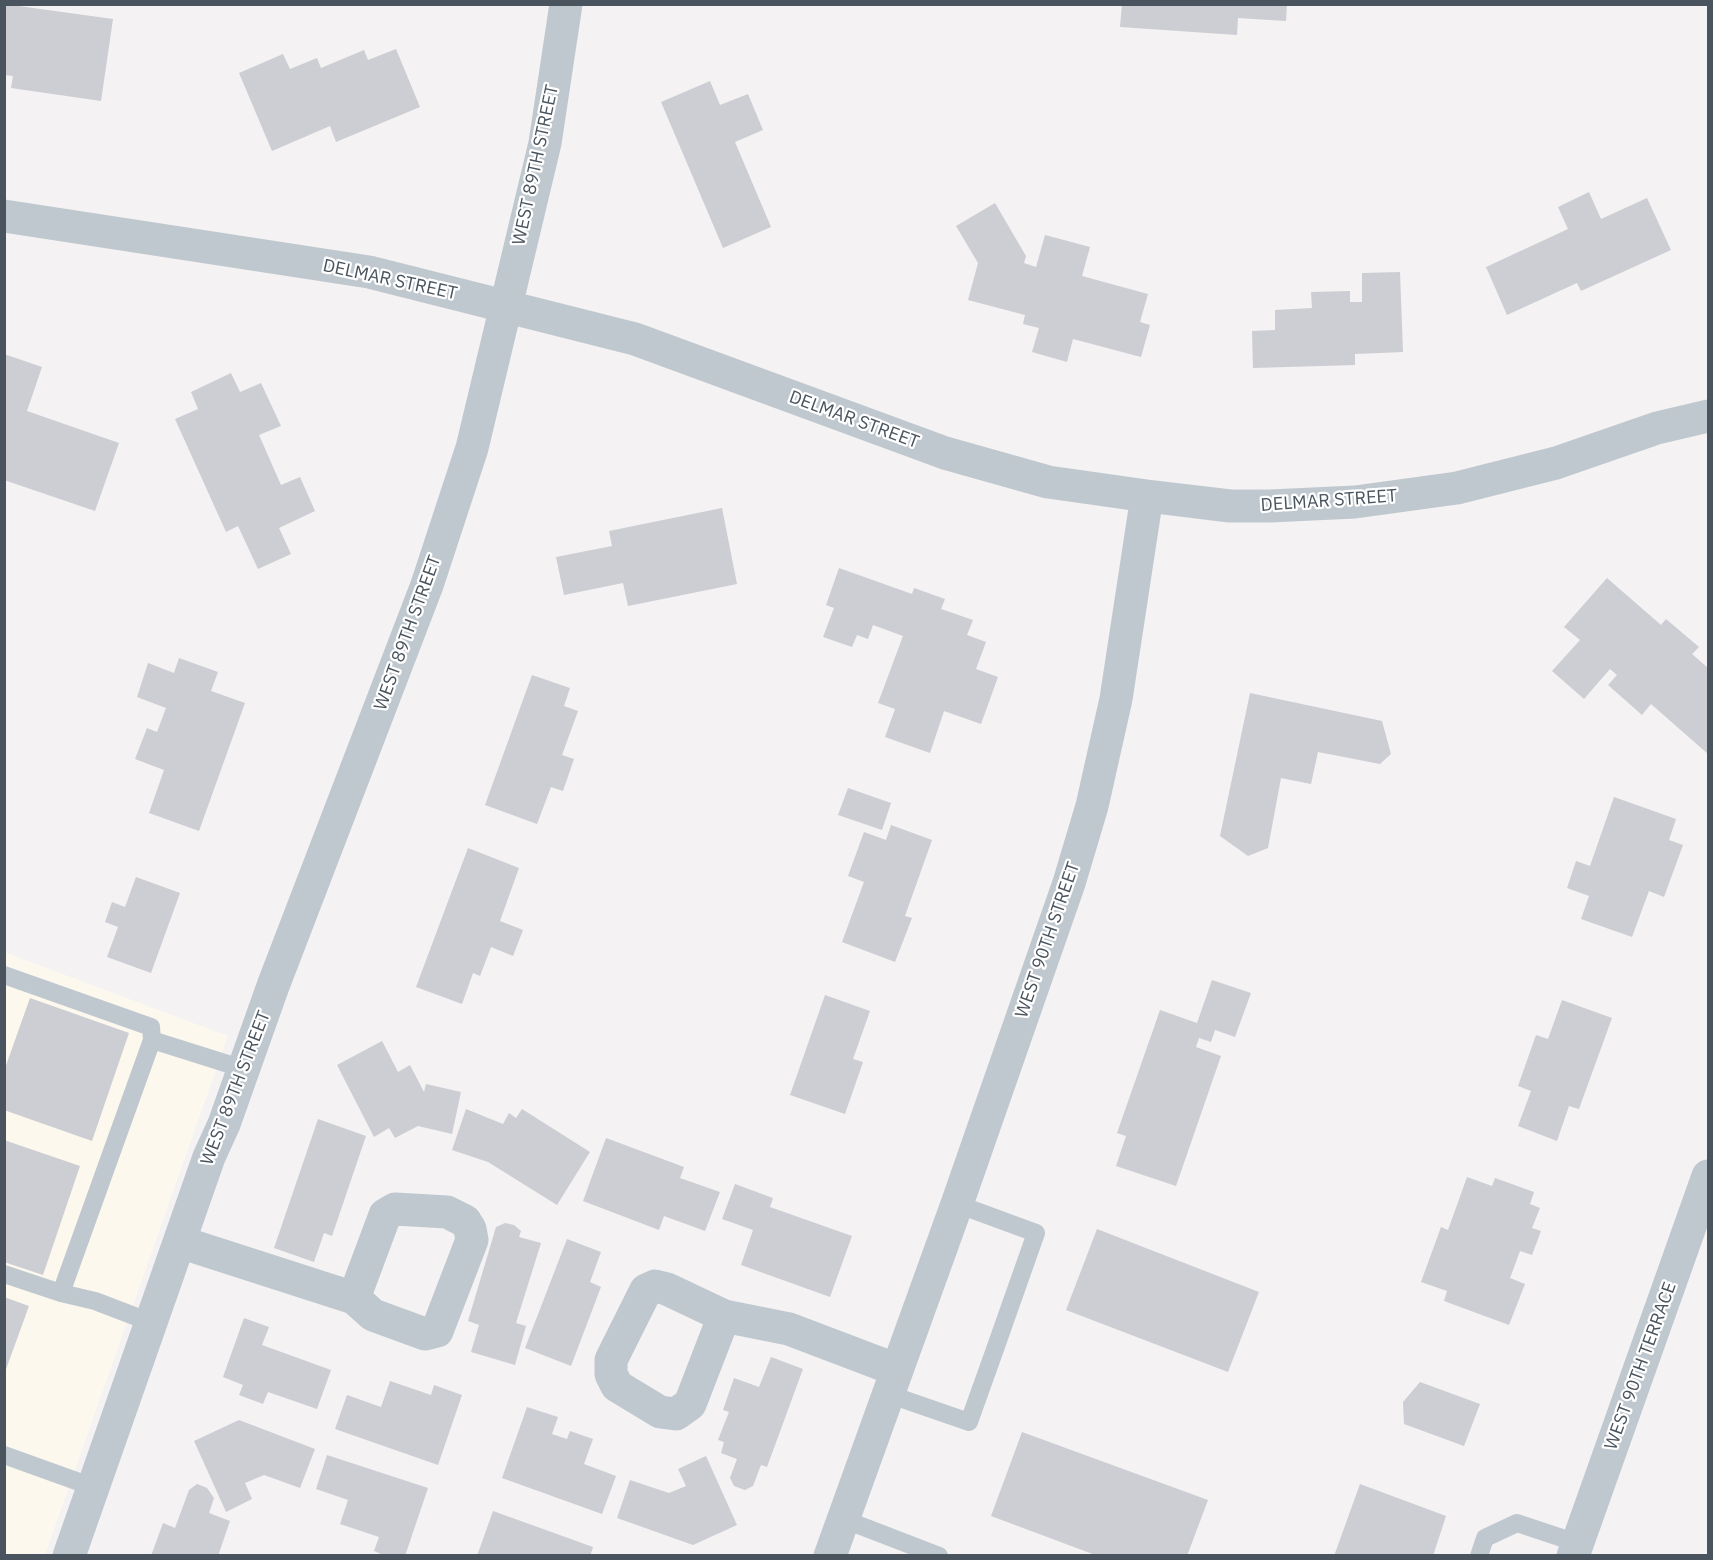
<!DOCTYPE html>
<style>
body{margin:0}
#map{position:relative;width:1713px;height:1560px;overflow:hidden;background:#f4f2f2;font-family:"IBM Plex Sans",sans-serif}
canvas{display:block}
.frame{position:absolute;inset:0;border:6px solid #4a545e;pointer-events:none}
</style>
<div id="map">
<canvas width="1713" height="1560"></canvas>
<div class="frame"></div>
</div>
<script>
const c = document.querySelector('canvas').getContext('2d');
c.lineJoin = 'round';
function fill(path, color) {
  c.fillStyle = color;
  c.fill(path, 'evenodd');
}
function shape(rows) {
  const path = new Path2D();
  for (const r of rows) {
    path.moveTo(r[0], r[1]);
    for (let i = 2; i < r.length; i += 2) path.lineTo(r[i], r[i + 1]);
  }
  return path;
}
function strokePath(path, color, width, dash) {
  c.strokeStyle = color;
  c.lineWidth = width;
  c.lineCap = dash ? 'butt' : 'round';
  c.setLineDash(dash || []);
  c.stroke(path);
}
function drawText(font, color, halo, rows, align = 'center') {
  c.font = font + ' "IBM Plex Sans",sans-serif';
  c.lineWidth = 4.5;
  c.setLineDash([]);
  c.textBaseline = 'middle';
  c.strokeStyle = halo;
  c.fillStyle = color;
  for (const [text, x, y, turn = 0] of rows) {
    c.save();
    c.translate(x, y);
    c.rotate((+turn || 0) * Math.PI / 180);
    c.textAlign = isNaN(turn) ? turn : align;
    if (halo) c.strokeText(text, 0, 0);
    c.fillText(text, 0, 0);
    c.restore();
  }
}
const commercial = shape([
 [4,952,228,1036,45,1555,5,1555]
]);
const building = shape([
 [4,4,113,19,101,101,11,88,13,76,4,75],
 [1122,4,1287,4,1286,21,1238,18,1237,35,1120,27],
 [396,49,420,107,336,142,330,126,272,151,239,73,283,54,290,69,317,58,321,68,364,50,368,60],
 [710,81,720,105,748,94,763,130,735,142,771,227,723,248,661,102],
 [1589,192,1601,219,1647,198,1671,250,1581,291,1577,283,1507,315,1486,267,1568,229,1558,207],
 [995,203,1026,256,1024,263,1036,267,1045,235,1090,247,1082,276,1148,294,1140,322,1150,325,1141,357,1073,339,1067,362,1032,352,1039,328,1023,324,1025,315,968,300,978,263,956,226],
 [1400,272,1403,352,1355,354,1355,365,1253,368,1252,331,1275,330,1275,310,1312,308,1311,292,1350,291,1350,302,1362,302,1362,273],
 [4,354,42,367,27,411,119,443,95,511,4,480],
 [231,373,240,392,261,383,281,426,259,435,281,485,300,477,315,511,279,528,291,554,258,569,238,526,226,532,175,419,198,409,191,392],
 [722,508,737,584,628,606,623,583,564,595,556,557,612,546,609,531],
 [839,568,912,594,914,588,945,599,941,609,973,620,967,635,986,642,976,669,998,677,981,724,944,711,930,753,885,737,895,709,878,703,903,636,873,625,868,639,857,635,852,647,823,637,834,608,826,605],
 [1607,578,1661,625,1666,619,1699,647,1692,654,1708,668,1708,754,1651,704,1642,715,1608,685,1617,675,1610,669,1584,699,1552,671,1580,640,1564,627],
 [179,658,218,672,211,691,245,703,199,831,149,813,164,770,135,759,147,728,157,732,166,708,137,697,148,663,174,673],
 [532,675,570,688,564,706,578,711,562,755,574,759,563,791,551,787,537,824,485,805],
 [1250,693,1382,721,1391,754,1380,764,1318,752,1311,784,1281,778,1268,848,1248,856,1220,836],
 [848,788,891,803,882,830,838,815],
 [1614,797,1676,819,1669,840,1683,845,1664,897,1649,891,1632,937,1581,919,1589,896,1567,888,1576,861,1590,866],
 [891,825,932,840,905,916,912,918,895,962,842,942,864,882,848,876,864,832,886,840],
 [468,848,519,868,500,921,523,930,513,956,491,947,480,976,473,973,462,1004,416,987],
 [136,877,180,893,151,973,107,957,118,927,105,922,112,902,125,907],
 [1212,980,1251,993,1235,1037,1215,1030,1211,1042,1199,1038,1196,1047,1221,1056,1176,1186,1116,1166,1126,1136,1117,1133,1160,1010,1197,1023],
 [825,995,870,1011,853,1059,863,1062,845,1114,790,1095],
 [30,998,129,1033,92,1141,4,1110,4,1071],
 [1562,1000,1612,1018,1579,1109,1569,1106,1557,1141,1518,1126,1531,1091,1518,1086,1536,1035,1548,1039],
 [382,1041,398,1072,410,1065,424,1092,426,1084,461,1092,452,1134,418,1126,395,1138,389,1128,374,1137,337,1065],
 [466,1109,503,1124,509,1113,516,1118,522,1109,590,1152,557,1205,488,1162,452,1150],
 [318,1119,366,1136,332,1236,324,1233,314,1262,274,1248],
 [606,1138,684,1167,680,1178,720,1192,705,1231,664,1216,659,1230,583,1201],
 [4,1140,80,1166,43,1275,4,1262],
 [1467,1177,1492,1186,1495,1178,1534,1192,1530,1204,1540,1208,1532,1228,1541,1231,1532,1255,1520,1251,1510,1278,1525,1284,1509,1325,1444,1301,1447,1291,1421,1282,1441,1227,1448,1230],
 [735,1184,773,1198,770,1207,852,1236,830,1297,741,1265,753,1230,722,1219],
 [505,1223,514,1225,521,1231,519,1237,541,1243,516,1323,526,1326,515,1365,471,1352,479,1325,468,1321,496,1227],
 [1097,1229,1259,1292,1228,1372,1066,1310],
 [567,1239,601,1252,590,1282,601,1287,571,1366,525,1348],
 [4,1297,29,1306,5,1372,4,1372],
 [244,1318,269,1327,262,1345,331,1370,317,1409,268,1392,263,1404,239,1395,243,1385,223,1377],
 [771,1357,803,1369,767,1467,761,1465,753,1486,745,1490,734,1486,730,1478,737,1459,721,1453,724,1442,718,1440,729,1412,723,1410,734,1378,759,1387],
 [390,1381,431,1395,434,1385,462,1395,438,1465,335,1429,347,1395,381,1407],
 [1420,1382,1480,1404,1464,1446,1404,1424,1403,1402],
 [527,1407,558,1417,552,1434,567,1439,570,1431,593,1439,584,1464,616,1476,602,1514,502,1478],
 [239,1420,315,1449,300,1488,264,1475,245,1483,252,1499,226,1512,194,1441],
 [1022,1432,1208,1500,1187,1556,1098,1556,991,1516],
 [327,1455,428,1488,405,1556,386,1556,374,1551,379,1537,340,1524,348,1500,316,1489],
 [706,1456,737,1525,693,1545,617,1518,630,1480,669,1493,686,1486,678,1469],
 [197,1484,207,1488,214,1498,209,1513,230,1521,218,1556,151,1556,163,1523,175,1528,189,1490],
 [1360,1484,1446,1516,1433,1556,1334,1556],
 [493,1511,593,1547,590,1556,477,1556]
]);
const service = shape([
 [4,975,151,1027,152,1040,61,1293],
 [152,1040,244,1069],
 [4,1274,61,1293,95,1301,150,1322],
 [888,1394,969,1422,994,1352,1036,1233,957,1204],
 [4,1455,93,1487],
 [843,1519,939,1556],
 [1479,1556,1485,1538,1517,1523,1577,1543]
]);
const minor = shape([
 [4,216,369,272,635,339,945,453,1048,482,1147,496,1230,506,1270,506,1355,502,1457,488,1556,463,1657,428,1708,416],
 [180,1242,354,1298,373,1315,425,1334,437,1331,472,1240,470,1229,465,1221,447,1212,395,1209,385,1215,354,1298],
 [724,1316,690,1404,676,1414,660,1412,617,1386,611,1374,611,1360,646,1290,655,1286,667,1289,724,1316,789,1329,897,1370],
 [830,1556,957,1204,1069,883,1092,806,1116,699,1147,496],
 [1573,1556,1708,1176]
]);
const tertiary = shape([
 [69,1556,209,1157,224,1124,273,986,427,585,472,448,545,143,566,4]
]);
const streetNames = [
 ["WEST 89TH STREET",536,165,-78],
 ["DELMAR STREET",390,280,12],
 ["DELMAR STREET",854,420,20],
 ["DELMAR STREET",1329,501,-4],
 ["WEST 89TH STREET",408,633,-70],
 ["WEST 90TH STREET",1048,940,-71],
 ["WEST 89TH STREET",236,1088,-69],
 ["WEST 90TH TERRACE",1641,1366,-70]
];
fill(commercial, '#fcf8ee');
fill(building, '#ccced3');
strokePath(service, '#c0c8cf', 18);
strokePath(minor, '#c0c8cf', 33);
strokePath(tertiary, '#c0c8cf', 33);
drawText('18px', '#4a545e', '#fff', streetNames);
</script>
